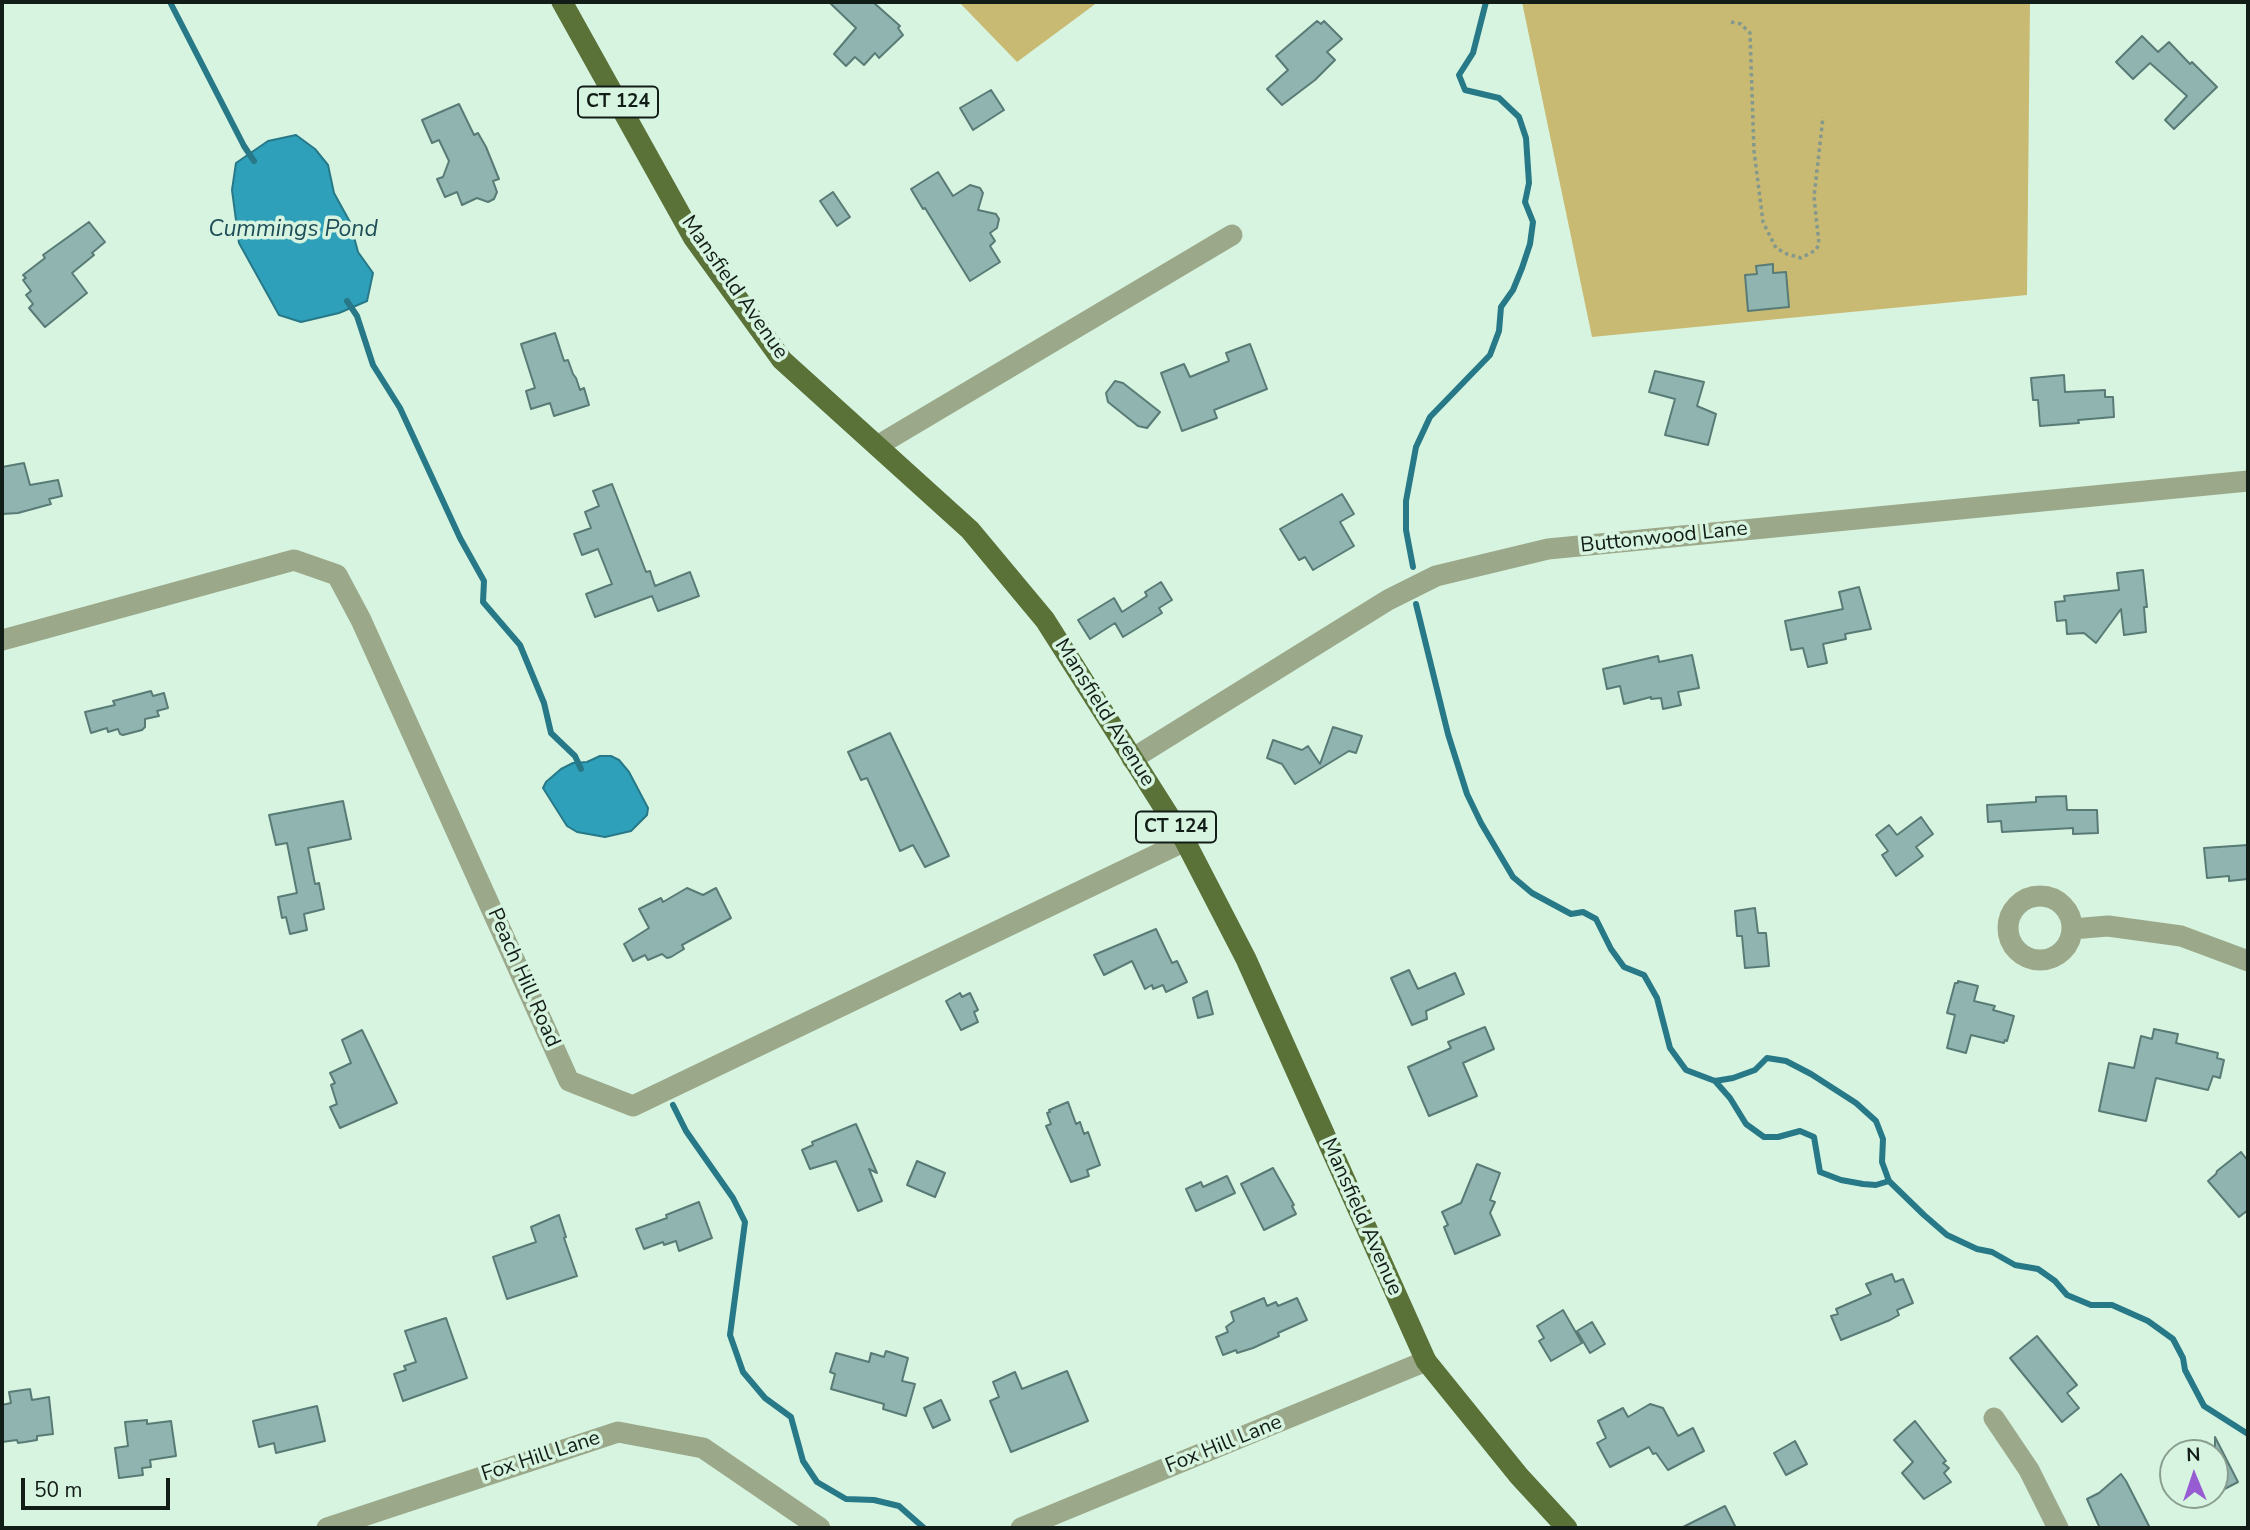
<!DOCTYPE html>
<style>
body{margin:0}
#map{position:relative;width:2250px;height:1530px;overflow:hidden;background:#d7f4e1;font-family:"Nunito Sans",sans-serif}
canvas{display:block}
.frame{position:absolute;inset:0;border:4px solid #131d17;pointer-events:none}
.north{position:absolute;left:2159px;top:1439px;width:70px;height:70px;box-sizing:border-box;background:#d7f4e1;border:2px solid #899e90;border-radius:50%;rotate:358deg;font-size:19px;font-weight:700;line-height:28px;text-align:center;color:#131d17}
.north::after{content:'';display:block;margin:auto;width:24px;height:32px;background:#975bd2;clip-path:polygon(50% 0,100% 100%,50% 72%,0 100%)}
.scale{position:absolute;left:21px;top:1478px;width:149px;height:32px;box-sizing:border-box;border:4px solid #131d17;border-top:0;padding-left:9px;font-size:21px;line-height:24px;white-space:nowrap;color:#131d17;-webkit-text-stroke:5px #d7f4e1;paint-order:stroke}
</style>
<div id="map">
<canvas width="2250" height="1530"></canvas>
<div class="frame"></div>
<div class="north">N</div>
<div class="scale">50 m</div>
</div>
<script>
const c = document.querySelector('canvas').getContext('2d');
c.lineJoin = 'round';
function fill(path, color) {
  c.fillStyle = color;
  c.fill(path, 'evenodd');
}
function shape(rows) {
  const path = new Path2D();
  for (const r of rows) {
    if (r.length === 3) {
      path.moveTo(r[0] + r[2], r[1]);
      path.arc(r[0], r[1], r[2], 0, 2 * Math.PI);
      continue;
    }
    path.moveTo(r[0], r[1]);
    for (let i = 2; i < r.length; i += 2) path.lineTo(r[i], r[i + 1]);
  }
  return path;
}
function strokePath(path, color, width, dash) {
  c.strokeStyle = color;
  c.lineWidth = width;
  c.lineCap = dash ? 'butt' : 'round';
  c.setLineDash(dash || []);
  c.stroke(path);
}
function drawText(font, color, halo, rows, align = 'center') {
  c.font = font + ' "Nunito Sans",sans-serif';
  c.lineWidth = 7;
  c.setLineDash([]);
  c.textBaseline = 'middle';
  c.strokeStyle = halo;
  c.fillStyle = color;
  for (const [text, x, y, turn = 0] of rows) {
    c.save();
    c.translate(x, y);
    c.rotate((+turn || 0) * Math.PI / 180);
    c.textAlign = isNaN(turn) ? turn : align;
    if (halo) c.strokeText(text, 0, 0);
    c.fillText(text, 0, 0);
    c.restore();
  }
}
const green = shape([
 [959,2,1098,2,1017,62],
 [1522,2,2030,2,2027,295,1592,337]
]);
const water = shape([
 [296,135,315,149,328,165,334,193,350,222,358,252,373,273,367,301,339,313,301,322,279,315,239,243,232,190,236,163,268,141,296,135],
 [600,756,611,756,619,760,629,772,648,808,647,815,631,831,605,837,577,832,567,826,543,788,546,782,561,769,573,763,587,762,600,756]
]);
const stream = shape([
 [170,2,244,146,254,161],
 [347,301,357,316,373,365,400,408,460,538,484,581,483,602,520,645,544,703,551,733,575,756,581,769],
 [1413,567,1406,530,1406,501,1416,447,1430,417,1490,355,1499,331,1501,307,1513,290,1522,268,1530,244,1533,222,1525,202,1529,183,1526,138,1519,117,1499,98,1465,90,1459,75,1473,53,1486,2],
 [1416,604,1448,734,1467,794,1481,823,1513,877,1532,893,1571,914,1583,912,1596,919,1611,949,1624,967,1644,975,1657,998,1670,1048,1686,1070,1715,1081,1733,1078,1755,1070,1767,1058,1786,1061,1811,1074,1856,1103,1876,1121,1883,1139,1882,1162,1889,1181,1924,1215,1947,1235,1977,1249,1992,1252,2015,1265,2038,1269,2055,1281,2067,1295,2091,1305,2112,1305,2148,1321,2173,1339,2183,1358,2185,1370,2204,1406,2248,1434],
 [1715,1081,1730,1098,1746,1124,1764,1137,1778,1137,1800,1131,1814,1137,1820,1172,1841,1180,1863,1184,1876,1185,1889,1181],
 [673,1105,686,1131,733,1198,745,1222,730,1335,743,1372,765,1398,791,1417,803,1461,817,1482,846,1499,874,1500,899,1506,924,1528]
]);
const building = shape([
 [829,2,873,2,900,26,898,28,903,35,879,58,875,53,864,65,855,57,846,66,834,54,856,28,829,2],
 [1317,21,1321,24,1324,21,1342,39,1327,52,1335,60,1315,80,1282,105,1267,89,1288,70,1276,56,1317,21],
 [2142,36,2158,52,2169,42,2190,64,2192,62,2217,87,2174,129,2165,120,2187,96,2150,63,2133,79,2116,62,2142,36],
 [991,90,1004,110,973,130,960,108,991,90],
 [459,104,474,135,478,133,486,147,499,179,493,181,497,192,494,199,488,202,477,198,462,205,457,192,445,197,437,179,443,177,449,161,439,140,432,143,422,120,459,104],
 [938,172,953,196,970,185,980,188,983,193,978,210,996,214,999,219,997,228,990,233,995,241,990,246,1000,262,970,281,925,208,923,209,911,189,938,172],
 [833,192,850,217,837,226,820,201,833,192],
 [89,222,105,242,92,253,94,255,72,273,87,293,45,327,29,308,33,304,26,295,31,291,23,280,26,278,23,275,45,258,43,255,89,222],
 [1773,264,1773,273,1786,272,1789,307,1748,311,1745,275,1757,274,1756,266,1773,264],
 [555,333,564,361,568,360,573,374,576,378,580,390,584,388,589,405,554,416,550,403,531,409,526,391,535,388,521,344,555,333],
 [1250,344,1267,389,1214,410,1217,418,1182,431,1161,373,1184,364,1190,377,1229,361,1226,353,1250,344],
 [1655,371,1704,382,1697,406,1716,414,1708,445,1665,435,1675,399,1649,392,1655,371],
 [2064,375,2065,392,2105,390,2105,397,2113,397,2114,417,2078,420,2079,423,2040,426,2038,400,2033,400,2031,378,2064,375],
 [1115,381,1123,383,1160,412,1147,428,1138,426,1108,402,1106,393,1115,381],
 [24,463,30,485,58,480,62,496,49,499,51,504,18,513,2,514,2,467,24,463],
 [612,484,646,572,650,571,655,586,690,572,699,596,658,611,652,596,595,617,586,594,612,584,598,549,582,555,574,534,591,528,585,512,599,506,593,491,612,484],
 [1342,494,1354,514,1340,522,1354,546,1313,570,1305,557,1299,560,1280,529,1342,494],
 [2143,570,2147,607,2144,607,2146,632,2124,635,2121,609,2096,643,2084,633,2067,634,2066,620,2057,621,2055,602,2065,601,2064,596,2119,590,2117,573,2143,570],
 [1161,582,1172,600,1159,608,1162,613,1123,637,1115,623,1090,639,1078,620,1114,598,1122,612,1147,596,1145,592,1161,582],
 [1859,587,1871,629,1845,634,1846,639,1823,644,1827,663,1808,667,1803,648,1791,650,1785,621,1843,609,1839,592,1859,587],
 [1692,655,1699,688,1678,692,1681,705,1663,709,1661,698,1651,699,1651,697,1624,704,1620,686,1607,689,1603,669,1658,656,1659,662,1692,655],
 [151,691,153,696,164,693,168,708,157,711,159,716,145,719,145,727,142,730,123,735,120,734,118,729,108,732,107,728,91,733,85,712,115,705,113,701,151,691],
 [1333,727,1362,736,1356,753,1349,751,1295,784,1282,764,1267,758,1273,740,1302,750,1308,746,1320,764,1333,727],
 [890,733,949,856,925,867,913,845,900,851,867,778,861,780,848,752,890,733],
 [2066,796,2067,810,2097,810,2098,833,2073,834,2073,828,2002,832,2001,821,1988,822,1987,805,2036,802,2036,797,2066,796],
 [343,801,351,839,308,848,315,884,319,883,324,909,304,914,307,930,290,934,286,917,282,918,278,897,297,893,287,843,276,845,269,815,343,801],
 [1921,817,1933,834,1916,847,1923,856,1896,876,1882,855,1888,851,1876,835,1889,825,1897,835,1921,817],
 [2248,845,2248,879,2229,881,2229,876,2207,878,2204,848,2248,845],
 [687,888,703,895,716,888,731,918,682,945,684,949,671,957,667,958,662,954,648,960,645,955,633,961,624,944,649,928,639,909,661,898,663,902,687,888],
 [1755,908,1758,933,1766,933,1769,966,1745,968,1742,936,1737,936,1735,911,1755,908],
 [1156,929,1172,963,1177,961,1187,982,1166,992,1163,985,1153,989,1152,985,1145,989,1132,961,1104,975,1094,955,1156,929],
 [1409,970,1418,989,1455,973,1464,994,1426,1011,1427,1019,1412,1025,1391,978,1409,970],
 [1958,981,1978,986,1974,1001,1995,1006,1993,1010,2014,1016,2007,1041,2005,1040,2004,1043,1971,1035,1966,1053,1947,1048,1955,1015,1947,1013,1955,983,1958,983,1958,981],
 [1207,991,1213,1014,1198,1018,1193,998,1207,991],
 [960,993,962,997,970,993,978,1010,974,1012,978,1022,961,1030,946,1001,960,993],
 [1485,1027,1494,1049,1463,1063,1477,1096,1429,1116,1408,1067,1451,1048,1448,1042,1485,1027],
 [2154,1029,2178,1034,2176,1043,2218,1053,2217,1058,2224,1060,2220,1078,2213,1076,2208,1090,2156,1078,2146,1121,2099,1111,2109,1063,2134,1068,2141,1036,2152,1039,2154,1029],
 [362,1030,397,1103,340,1128,330,1107,337,1104,331,1085,335,1083,330,1073,351,1063,342,1040,362,1030],
 [1068,1102,1076,1124,1080,1122,1084,1134,1088,1132,1100,1165,1087,1170,1089,1176,1071,1182,1046,1126,1051,1124,1047,1113,1050,1112,1049,1110,1068,1102],
 [856,1124,877,1173,869,1169,882,1201,858,1211,836,1161,810,1169,802,1150,813,1145,812,1142,856,1124],
 [2241,1152,2248,1161,2248,1210,2239,1217,2208,1181,2216,1174,2217,1171,2241,1152],
 [917,1161,945,1173,935,1197,907,1185,917,1161],
 [1477,1164,1500,1173,1490,1200,1495,1202,1490,1213,1500,1235,1455,1254,1444,1227,1448,1225,1442,1212,1461,1203,1477,1164],
 [1273,1168,1294,1205,1292,1206,1296,1214,1264,1230,1241,1184,1273,1168],
 [1227,1176,1235,1193,1196,1211,1186,1189,1201,1182,1203,1187,1227,1176],
 [699,1202,712,1238,679,1251,676,1241,664,1245,663,1242,644,1249,636,1229,667,1218,666,1215,699,1202],
 [559,1215,566,1237,564,1238,577,1276,507,1299,493,1257,536,1242,531,1227,559,1215],
 [1892,1274,1895,1282,1903,1279,1913,1303,1897,1310,1899,1315,1890,1320,1841,1340,1831,1316,1838,1314,1836,1309,1871,1294,1866,1284,1892,1274],
 [1264,1298,1267,1306,1276,1302,1278,1306,1297,1298,1307,1320,1278,1333,1279,1336,1253,1348,1237,1353,1236,1350,1223,1355,1216,1337,1228,1332,1226,1327,1234,1321,1231,1312,1264,1298],
 [1563,1310,1582,1343,1551,1361,1539,1341,1544,1338,1537,1326,1563,1310],
 [446,1318,467,1378,403,1401,394,1374,406,1370,404,1366,416,1362,405,1331,446,1318],
 [1592,1322,1605,1344,1590,1353,1577,1331,1592,1322],
 [2037,1336,2077,1385,2067,1393,2079,1408,2062,1422,2010,1358,2037,1336],
 [886,1351,908,1358,902,1381,915,1384,906,1416,883,1409,884,1404,831,1389,835,1374,830,1372,836,1353,869,1362,871,1353,884,1357,886,1351],
 [1067,1371,1088,1421,1011,1452,990,1401,999,1397,993,1382,1015,1372,1022,1389,1067,1371],
 [30,1389,32,1400,49,1397,53,1434,37,1436,37,1440,25,1442,18,1443,17,1440,2,1442,2,1405,11,1403,9,1392,30,1389],
 [941,1400,950,1420,933,1428,924,1408,941,1400],
 [1650,1404,1663,1408,1678,1436,1693,1428,1704,1451,1668,1470,1656,1453,1653,1454,1649,1447,1610,1467,1597,1443,1606,1438,1598,1421,1623,1408,1628,1417,1650,1404],
 [317,1406,325,1441,276,1453,274,1443,259,1447,253,1421,317,1406],
 [147,1420,147,1424,171,1421,176,1456,150,1460,151,1467,142,1468,143,1475,119,1478,115,1448,128,1446,125,1422,147,1420],
 [1915,1421,1946,1461,1943,1463,1949,1468,1944,1473,1951,1482,1924,1499,1902,1473,1913,1462,1894,1440,1915,1421],
 [2215,1437,2238,1482,2215,1494,2215,1437],
 [1795,1441,1807,1464,1786,1475,1774,1453,1795,1441],
 [2121,1474,2126,1481,2150,1528,2100,1528,2098,1524,2087,1499,2099,1493,2121,1474],
 [1725,1506,1736,1528,1681,1528,1725,1506]
]);
const path = shape([
 [1731,22,1741,24,1750,33,1754,151,1763,222,1776,248,1787,254,1801,258,1816,250,1819,244,1814,197,1823,117]
]);
const minor = shape([
 [877,446,1232,235],
 [2,640,294,560,337,575,361,620,569,1081,633,1106,1185,841],
 [1132,759,1388,600,1436,576,1548,549,2248,481],
 [2040,928,32],
 [2072,929,2108,926,2181,936,2248,961],
 [1994,1418,2029,1470,2058,1528],
 [327,1528,618,1432,703,1448,820,1528],
 [1021,1528,1426,1361]
]);
const major = shape([
 [562,2,693,237,782,360,970,530,1045,620,1185,841,1246,959,1426,1361,1519,1476,1567,1528]
]);
const shields = [
 [618,102,80],
 [1176,827,80]
];
const shieldNames = [
 ["CT 124",618,102],
 ["CT 124",1176,827]
];
const streetNames = [
 ["Mansfield Avenue",734,288,55],
 ["Buttonwood Lane",1664,538,-6],
 ["Mansfield Avenue",1104,713,58],
 ["Peach Hill Road",523,978,66],
 ["Mansfield Avenue",1361,1217,66],
 ["Fox Hill Lane",1224,1445,-22],
 ["Fox Hill Lane",541,1457,-18]
];
const waterNames = [
 ["Cummings Pond",293,230]
];
fill(green, '#c9ba73');
fill(water, '#2fa0b9');
strokePath(water, '#277988', 2);
strokePath(stream, '#277988', 6);
fill(building, '#90b4af');
strokePath(building, '#597b76', 2);
strokePath(path, '#84998c', 3.5, [3.5, 3.5]);
strokePath(minor, '#9ba98a', 21);
strokePath(major, '#5a7238', 21);
for (const [x, y, w] of shields) {
  const box = new Path2D();
  box.roundRect(x - w / 2, y - 15.5, w, 31, 5);
  c.fillStyle = '#d7f4e1';
  c.fill(box);
  strokePath(box, '#131d17', 2);
}
drawText('bold 19px', '#131d17', null, shieldNames);
drawText('21px', '#131d17', '#d7f4e1', streetNames);
drawText('italic 23px', '#1f4e59', '#d7f4e1', waterNames);
</script>
